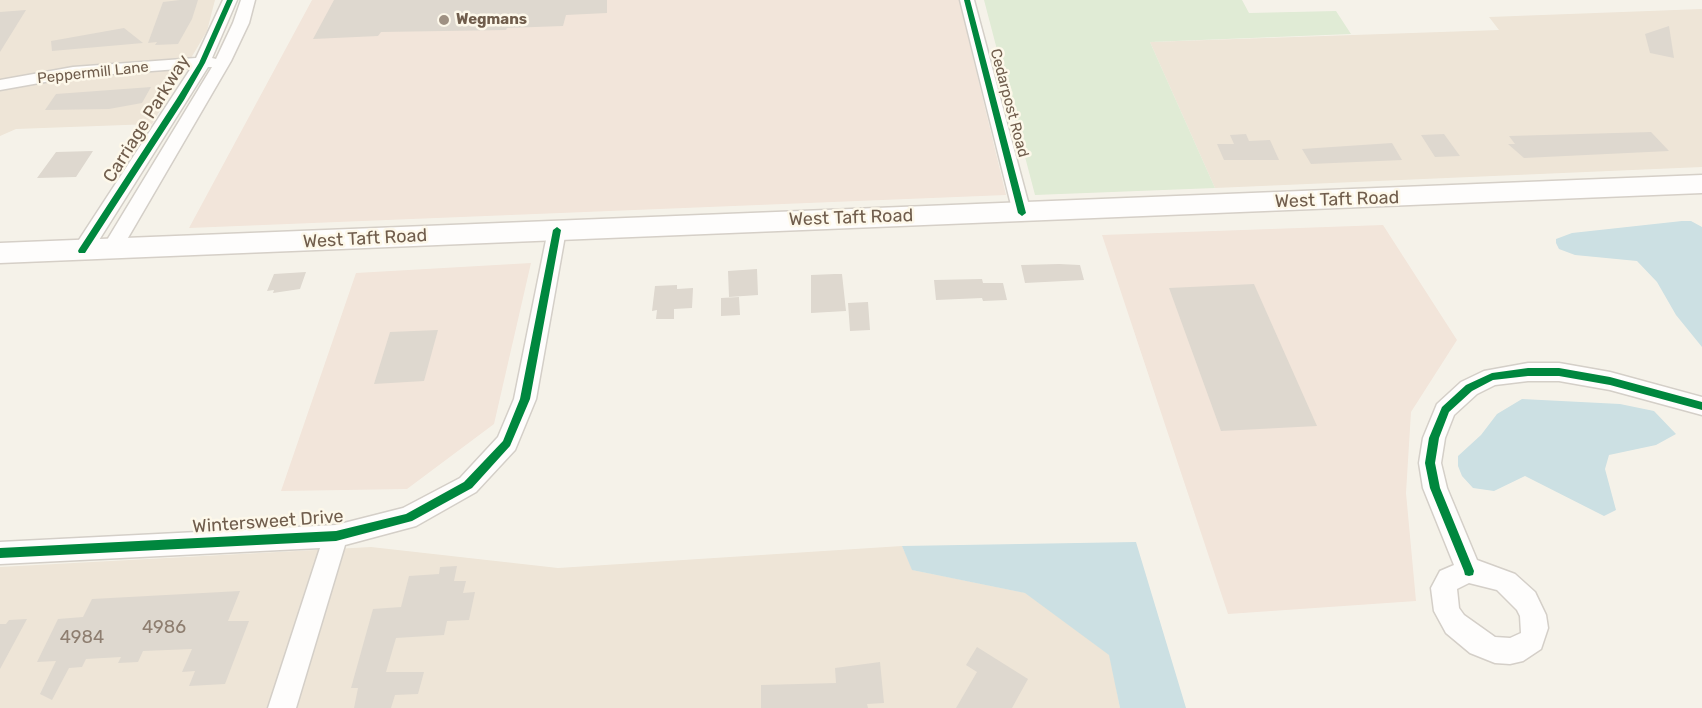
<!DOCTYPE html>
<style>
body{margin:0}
canvas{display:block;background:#f5f2e9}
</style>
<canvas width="1702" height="708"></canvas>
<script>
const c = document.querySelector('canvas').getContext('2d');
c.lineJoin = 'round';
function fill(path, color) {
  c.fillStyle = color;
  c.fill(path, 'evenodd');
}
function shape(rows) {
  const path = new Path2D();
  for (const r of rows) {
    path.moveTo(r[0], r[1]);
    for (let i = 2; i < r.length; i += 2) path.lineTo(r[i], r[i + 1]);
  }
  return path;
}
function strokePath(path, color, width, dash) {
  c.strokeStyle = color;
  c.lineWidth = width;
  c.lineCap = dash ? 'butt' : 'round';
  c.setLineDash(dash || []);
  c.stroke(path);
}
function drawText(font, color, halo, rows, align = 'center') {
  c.font = font + ' Rubik,sans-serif';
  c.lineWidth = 5;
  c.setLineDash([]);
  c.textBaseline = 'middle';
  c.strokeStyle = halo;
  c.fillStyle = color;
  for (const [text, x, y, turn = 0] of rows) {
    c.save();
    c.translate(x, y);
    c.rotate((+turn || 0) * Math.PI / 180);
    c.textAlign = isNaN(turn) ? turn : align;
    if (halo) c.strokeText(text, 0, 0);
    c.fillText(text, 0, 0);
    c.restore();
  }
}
const residential = shape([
 [0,0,215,0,207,31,152,124,16,129,0,136],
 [1702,9,1702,167,1215,188,1150,42,1499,30,1489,17],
 [902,546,913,570,1026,593,1110,655,1120,708,0,708,0,567,371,547,558,568]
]);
const commercial = shape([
 [312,0,959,0,1006,195,189,228],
 [1383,225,1457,340,1411,412,1406,493,1416,601,1228,614,1102,235],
 [531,263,494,424,407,489,281,491,356,273]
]);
const green = shape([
 [984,0,1242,0,1249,13,1336,11,1351,34,1150,42,1215,188,1035,195]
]);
const water = shape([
 [1682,221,1691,221,1702,227,1702,347,1676,315,1657,282,1637,261,1575,255,1559,249,1556,243,1556,239,1572,233],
 [1522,399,1620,404,1654,411,1676,434,1656,445,1609,455,1605,469,1616,510,1604,516,1525,476,1494,491,1473,488,1462,476,1458,466,1458,456,1481,435,1497,414],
 [1136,542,1186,708,1120,708,1109,655,1025,593,912,570,902,546]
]);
const building = shape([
 [180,0,198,0,192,19,178,44,155,45,157,42,148,43,163,2],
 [334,0,607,0,607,13,566,15,563,26,507,28,506,30,381,32,378,36,313,39],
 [26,10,0,52,0,12],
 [1669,26,1674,58,1650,53,1645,34],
 [124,28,143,43,52,51,51,41],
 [151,87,142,103,109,109,45,110,56,94],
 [1651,132,1669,151,1524,158,1508,144,1515,144,1509,136],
 [1246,134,1249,141,1270,140,1279,160,1224,160,1217,144,1234,144,1230,135],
 [1444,134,1460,156,1435,157,1421,135],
 [1392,143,1402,160,1311,164,1302,149],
 [93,151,76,177,37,178,56,152],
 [1059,264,1080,265,1084,280,1025,283,1021,265],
 [757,269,758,295,729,297,728,271],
 [306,272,300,289,273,293,274,290,267,291,274,274],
 [835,274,842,274,846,311,811,313,811,275],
 [982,279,983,283,1003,283,1007,300,983,301,982,298,936,300,934,280],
 [1254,284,1317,426,1221,431,1169,288],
 [677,285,677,289,693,288,692,308,674,309,674,319,656,319,657,310,652,311,655,286],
 [739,297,740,315,721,316,721,298],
 [868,302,870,330,850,331,848,303],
 [438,330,424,381,374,384,390,332],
 [457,566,454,581,466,581,463,593,475,592,469,620,447,621,444,635,396,638,386,672,424,672,418,694,395,695,391,708,354,708,358,688,351,688,373,609,401,607,409,576,439,574,440,567],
 [240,591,228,621,249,621,225,684,189,686,195,671,182,672,192,649,143,651,138,662,118,663,121,657,86,659,82,667,69,668,52,700,40,694,56,661,37,662,58,619,83,617,92,599],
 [27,619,20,632,0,669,0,624,6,624,9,620],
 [977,647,1028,679,1012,708,956,708,977,672,966,665],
 [880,662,884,703,867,704,868,708,761,708,761,685,836,683,835,668]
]);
const street = shape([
 [223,0,237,0,212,58,216,59,233,23,241,0,255,0,249,23,231,61,118,255,104,255,101,250,212,67,208,67,89,256,75,256,72,251,75,246,191,68,73,77,0,90,0,80,73,67,196,58,223,0],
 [960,0,974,0,1031,213,1029,218,1015,218,1013,213,960,0],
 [557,223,564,225,566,230,536,399,515,450,476,492,416,526,345,545,296,708,268,708,320,548,0,564,0,542,336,525,403,508,460,478,498,437,514,399,548,230,550,225,557,223],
 [1528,363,1559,363,1610,372,1702,397,1702,415,1610,390,1559,381,1528,381,1495,385,1477,394,1454,415,1445,438,1441,463,1447,488,1477,560,1515,574,1535,592,1546,615,1548,628,1541,649,1523,661,1510,664,1495,663,1470,653,1446,633,1434,611,1431,588,1440,571,1454,565,1423,488,1419,463,1423,438,1437,404,1461,382,1484,371,1528,363],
 [1469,583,1497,590,1517,610,1520,616,1521,633,1510,638,1495,637,1464,615,1459,608,1457,589,1469,583]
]);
const secondary = shape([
 [1702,175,1702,193,0,263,0,243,1702,175]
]);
const cycleway = shape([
 [227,0,233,0,205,63,184,100,85,253,79,253,78,251,79,249,176,100,199,63,227,0],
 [964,0,970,0,1026,213,1022,216,1018,213,964,0],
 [557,227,561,230,530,399,510,446,472,488,412,521,336,541,0,558,0,548,336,531,406,514,464,482,503,441,520,399,553,230,557,227],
 [1528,368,1559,368,1610,377,1702,402,1702,410,1610,385,1559,376,1528,376,1493,380,1472,391,1449,412,1439,438,1435,463,1440,488,1474,571,1473,575,1469,576,1465,575,1464,571,1430,488,1425,463,1429,438,1442,407,1466,385,1492,373,1528,368]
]);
const markers = [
 [444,20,6,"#9f9183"]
];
const farPoinames = [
 ["Wegmans",456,20]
];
const farStreetnames = [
 ["Peppermill Lane",93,73,-6],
 ["Cedarpost Road",1009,103,75]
];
const streetNames = [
 ["Carriage Parkway",147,119,-58],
 ["West Taft Road",1337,200,-2],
 ["West Taft Road",851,218,-2],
 ["West Taft Road",365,239,-3],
 ["Wintersweet Drive",268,522,-4]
];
const nearNumbernames = [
 ["4986",164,628],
 ["4984",82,638]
];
fill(residential, '#eee5d7');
fill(commercial, '#f2e5da');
fill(green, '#e0ebd5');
fill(water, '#cce0e3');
fill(building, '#ded8cf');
strokePath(street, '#d4cfc8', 3);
strokePath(secondary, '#d5cfc7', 3);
fill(street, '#fefdfc');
fill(secondary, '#fefdfc');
fill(cycleway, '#00873e');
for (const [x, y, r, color] of markers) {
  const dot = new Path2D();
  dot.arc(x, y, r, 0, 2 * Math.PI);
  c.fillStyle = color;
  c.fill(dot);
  strokePath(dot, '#fdf8ea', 2);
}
drawText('bold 15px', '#705d4c', '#fdf8ea', farPoinames, 'left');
drawText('15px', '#705d4c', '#fdf8ea', farStreetnames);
drawText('18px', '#705d4c', '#fdf8ea', streetNames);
drawText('18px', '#8e7e70', null, nearNumbernames);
</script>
